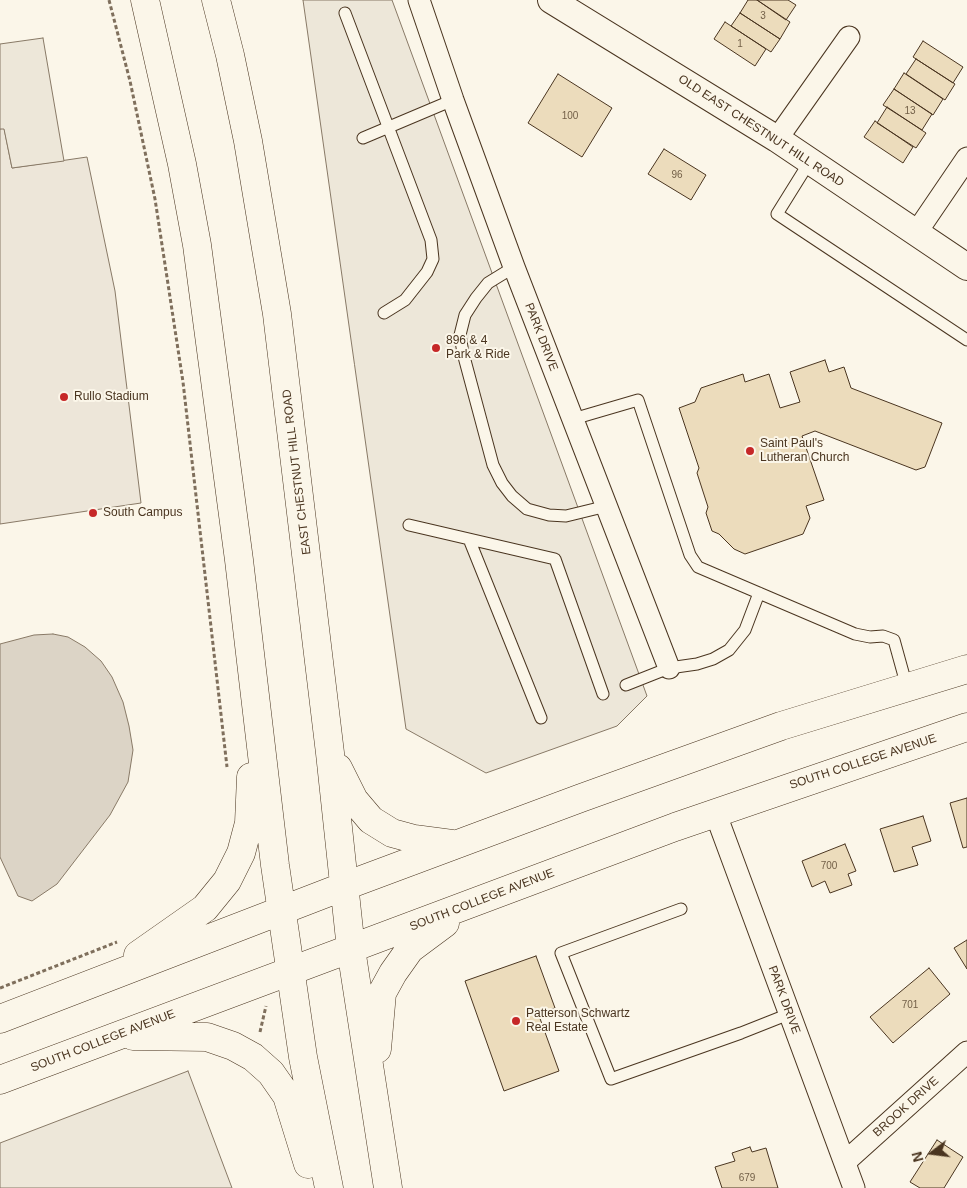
<!DOCTYPE html>
<style>
body{margin:0}
#map{position:relative;width:967px;height:1188px;overflow:hidden;background:#fbf6e9;font-family:Arial,sans-serif}
canvas{display:block}
.north{position:absolute;left:907px;top:1128px;width:50px;height:50px;-webkit-text-stroke:4px #fbf6e9;paint-order:stroke;rotate:255deg;font-size:14px;font-weight:700;line-height:20px;text-align:center;color:#4a3520}
.north::after{content:'';display:block;margin:auto;width:18px;height:22px;background:#4a3520;clip-path:polygon(50% 0,100% 100%,50% 72%,0 100%)}
</style>
<div id="map">
<canvas width="967" height="1188"></canvas>
<div class="north">N</div>
</div>
<script>
const c = document.querySelector('canvas').getContext('2d');
c.lineJoin = 'round';
function fill(path, color) {
  c.fillStyle = color;
  c.fill(path, 'evenodd');
}
function shape(rows) {
  const path = new Path2D();
  for (const r of rows) {
    path.moveTo(r[0], r[1]);
    for (let i = 2; i < r.length; i += 2) path.lineTo(r[i], r[i + 1]);
  }
  return path;
}
function strokePath(path, color, width, dash) {
  c.strokeStyle = color;
  c.lineWidth = width;
  c.lineCap = dash ? 'butt' : 'round';
  c.setLineDash(dash || []);
  c.stroke(path);
}
function drawText(font, color, halo, rows, align = 'center') {
  c.font = font + ' Arial,sans-serif';
  c.lineWidth = 4;
  c.setLineDash([]);
  c.textBaseline = 'middle';
  c.strokeStyle = halo;
  c.fillStyle = color;
  for (const [text, x, y, turn = 0] of rows) {
    c.save();
    c.translate(x, y);
    c.rotate((+turn || 0) * Math.PI / 180);
    c.textAlign = isNaN(turn) ? turn : align;
    if (halo) c.strokeText(text, 0, 0);
    c.fillText(text, 0, 0);
    c.restore();
  }
}
const green = shape([
 [4,128,12,168,87,157,115,291,141,503,0,524,0,129,4,128]
]);
const parking = shape([
 [303,0,392,0,647,696,617,726,486,773,406,729,303,0],
 [43,38,64,161,12,168,4,129,0,129,0,44,43,38],
 [188,1071,232,1188,0,1188,0,1143,188,1071]
]);
const water = shape([
 [53,634,68,637,85,647,101,661,112,677,123,702,129,726,133,750,128,782,110,815,57,884,32,901,18,896,0,857,0,644,34,635,53,634]
]);
const building = shape([
 [748,0,757,0,790,22,780,39,740,13,748,0],
 [757,0,788,0,796,5,786,20,757,0],
 [740,13,780,39,771,52,731,26,740,13],
 [725,22,766,49,755,66,714,39,725,22],
 [923,41,963,67,953,83,913,57,923,41],
 [916,59,955,84,945,100,906,74,916,59],
 [904,73,943,99,933,115,894,89,904,73],
 [558,74,612,108,582,157,528,123,558,74],
 [894,89,932,114,922,130,883,105,894,89],
 [887,107,926,133,916,148,877,123,887,107],
 [875,121,913,147,903,163,864,137,875,121],
 [664,149,706,175,691,200,648,174,664,149],
 [825,360,829,372,844,367,851,388,942,423,925,467,916,470,815,431,802,436,824,500,806,506,810,518,803,534,745,554,734,549,719,534,712,531,706,513,708,507,697,473,699,468,679,408,695,402,701,388,743,374,745,382,769,374,780,408,800,402,790,372,825,360],
 [967,798,967,847,963,848,950,803,967,798],
 [923,816,931,841,912,847,918,865,894,872,880,829,923,816],
 [845,844,856,871,848,874,852,885,830,893,825,881,812,887,802,861,845,844],
 [967,940,967,969,954,948,967,940],
 [536,956,555,1008,538,1013,559,1071,504,1091,465,981,536,956],
 [929,968,950,994,893,1043,870,1017,929,968],
 [937,1140,963,1157,944,1188,920,1188,910,1182,937,1140],
 [750,1147,752,1152,766,1148,778,1188,722,1188,715,1167,735,1161,732,1153,750,1147]
]);
const path = shape([
 [109,0,130,81,155,199,183,382,227,767],
 [0,988,117,942],
 [260,1032,266,1006]
]);
const service = shape([
 [345,13,431,240,433,259,427,272,405,300,384,313],
 [363,138,453,100],
 [810,161,777,214,967,340],
 [514,267,488,283,476,298,465,315,460,335,463,353,493,465,502,483,512,496,527,509,549,515,566,516,607,506],
 [573,419,638,400,690,555,698,567,855,634,870,637,883,636,894,640,907,687],
 [409,525,555,559,603,694],
 [469,539,541,718],
 [626,685,669,668,697,664,713,659,729,650,745,630,759,593],
 [681,909,561,953,611,1079,741,1033,789,1014]
]);
const minor = shape([
 [419,0,453,100,514,267,669,668],
 [777,139,849,37],
 [916,233,967,158],
 [715,812,854,1188],
 [845,1162,967,1052]
]);
const tertiary = shape([
 [551,0,777,139,967,267]
]);
const primary = shape([
 [145,0,182,164,197,245,239,560,275,865,303,1057,329,1188],
 [216,0,230,55,248,141,277,314,330,753,351,949,388,1188],
 [338,768,354,800,371,820,392,833,414,839,452,844],
 [138,955,205,908,227,881,241,853,249,823,251,777],
 [0,1019,345,886,581,798,781,726,967,669],
 [133,1036,207,1037,233,1046,253,1057,271,1073,287,1096,308,1164],
 [377,1049,382,993,393,973,410,949,445,923],
 [0,1080,675,827,967,727]
]);
const markers = [
 [436,348,5,"#c62828"],
 [64,397,5,"#c62828"],
 [750,451,5,"#c62828"],
 [93,513,5,"#c62828"],
 [516,1021,5,"#c62828"]
];
const numberNames = [
 ["3",763,16],
 ["1",740,44],
 ["13",910,111],
 ["100",570,116],
 ["96",677,175],
 ["700",829,866],
 ["701",910,1005],
 ["679",747,1178]
];
const streetNames = [
 ["OLD EAST CHESTNUT HILL ROAD",761,131,33],
 ["PARK DRIVE",541,337,69],
 ["EAST CHESTNUT HILL ROAD",297,472,-97],
 ["SOUTH COLLEGE AVENUE",863,762,-18],
 ["SOUTH COLLEGE AVENUE",482,900,-21],
 ["PARK DRIVE",784,1000,70],
 ["SOUTH COLLEGE AVENUE",103,1041,-21],
 ["BROOK DRIVE",906,1107,-42]
];
const poiNames = [
 ["896 & 4",446,341],
 ["Park & Ride",446,355],
 ["Rullo Stadium",74,397],
 ["Saint Paul's",760,444],
 ["Lutheran Church",760,458],
 ["South Campus",103,513],
 ["Patterson Schwartz",526,1014],
 ["Real Estate",526,1028]
];
fill(green, '#ede6d9');
strokePath(green, '#887966', 1);
fill(parking, '#ede7d9');
strokePath(parking, '#887966', 1);
fill(water, '#dcd4c6');
strokePath(water, '#887966', 1);
fill(building, '#ecdcbc');
strokePath(building, '#4a3520', 1);
strokePath(service, '#4a3520', 13);
strokePath(minor, '#4a3520', 23);
strokePath(tertiary, '#4a3520', 28);
strokePath(primary, '#4a3520', 29);
strokePath(path, '#7f6f5c', 3, [4, 2.5]);
strokePath(service, '#fbf6e9', 11);
strokePath(minor, '#fbf6e9', 21);
strokePath(tertiary, '#fbf6e9', 26);
strokePath(primary, '#fbf6e9', 28);
for (const [x, y, r, color] of markers) {
  const dot = new Path2D();
  dot.arc(x, y, r, 0, 2 * Math.PI);
  c.fillStyle = color;
  c.fill(dot);
  strokePath(dot, '#fbf6e9', 2);
}
drawText('10px', '#725f47', null, numberNames);
drawText('12px', '#4a3520', '#fbf6e9', streetNames);
drawText('12px', '#4a3520', '#fbf6e9', poiNames, 'left');
</script>
